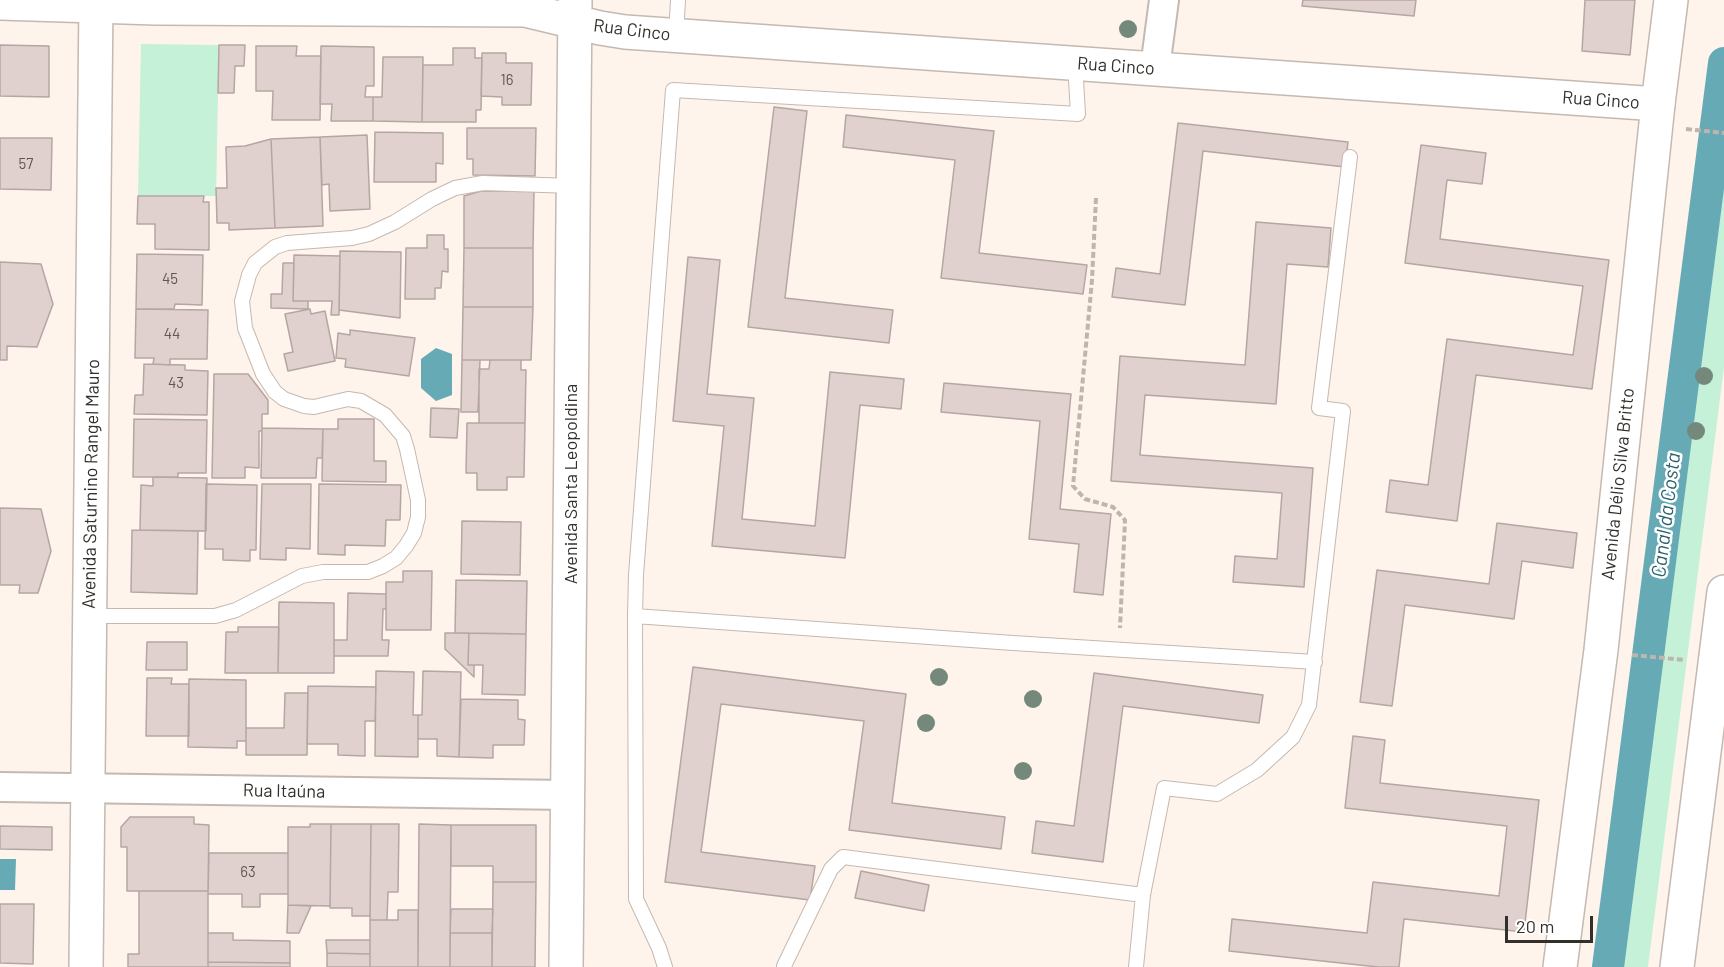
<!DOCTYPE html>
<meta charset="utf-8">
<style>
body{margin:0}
#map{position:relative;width:1724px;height:967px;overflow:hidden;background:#fef4ec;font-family:Barlow,sans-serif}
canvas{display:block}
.scale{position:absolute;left:1505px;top:916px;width:88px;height:27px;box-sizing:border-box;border:3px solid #332f2b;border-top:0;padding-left:8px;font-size:18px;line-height:21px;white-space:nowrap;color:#332f2b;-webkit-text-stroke:4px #fff;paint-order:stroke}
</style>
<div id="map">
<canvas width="1724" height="967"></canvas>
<div class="scale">20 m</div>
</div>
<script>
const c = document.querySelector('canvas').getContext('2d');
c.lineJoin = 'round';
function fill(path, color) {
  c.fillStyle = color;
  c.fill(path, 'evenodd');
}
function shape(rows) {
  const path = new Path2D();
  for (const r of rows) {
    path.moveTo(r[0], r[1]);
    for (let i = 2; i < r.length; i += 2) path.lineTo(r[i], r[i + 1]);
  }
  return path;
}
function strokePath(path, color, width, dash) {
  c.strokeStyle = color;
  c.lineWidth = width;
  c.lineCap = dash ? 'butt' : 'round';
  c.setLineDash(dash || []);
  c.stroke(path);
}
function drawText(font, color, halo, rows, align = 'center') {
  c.font = font + ' Barlow,sans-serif';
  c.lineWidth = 5;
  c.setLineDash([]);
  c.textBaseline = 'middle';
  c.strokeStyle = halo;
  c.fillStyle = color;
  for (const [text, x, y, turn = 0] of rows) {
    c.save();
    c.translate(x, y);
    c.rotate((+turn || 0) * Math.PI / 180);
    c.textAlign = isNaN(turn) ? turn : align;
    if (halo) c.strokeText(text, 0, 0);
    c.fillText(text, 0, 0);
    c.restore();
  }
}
const green = shape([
 [141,44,219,45,216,196,138,196],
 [1724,64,1724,367,1648,967,1605,967]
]);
const water = shape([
 [436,348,452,354,452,395,436,401,421,388,421,359],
 [0,859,16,859,15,890,0,890]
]);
const canal = shape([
 [1608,967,1724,63]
]);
const building = shape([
 [1303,0,1416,0,1414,16,1302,6,1303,0],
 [1585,0,1635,0,1630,55,1582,51,1585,0],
 [0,45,49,46,49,97,0,96,0,45],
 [219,45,245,45,244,66,235,66,234,93,218,93,219,45],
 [256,46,297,46,296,56,321,56,320,120,272,120,273,91,256,91,256,46],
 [321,46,374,47,374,86,366,86,365,97,373,97,373,121,331,121,332,104,320,104,321,46],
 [453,48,475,48,475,58,482,58,481,110,476,110,476,122,422,122,423,65,453,65,453,48],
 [482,53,506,53,506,63,532,63,531,105,502,105,502,97,481,96,482,53],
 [383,57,423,57,422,122,373,121,373,97,382,97,383,57],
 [774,107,807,111,785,298,893,310,889,343,748,327,774,107],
 [846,115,994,131,979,253,1087,265,1083,294,941,278,955,160,843,147,846,115],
 [1178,123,1348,142,1345,167,1203,151,1185,305,1112,297,1116,268,1160,274,1178,123],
 [467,128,536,128,535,176,473,175,473,159,467,159,467,128],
 [375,132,443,133,443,164,436,163,436,182,374,182,375,132],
 [367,135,370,209,330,211,329,184,322,185,320,137,367,135],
 [320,137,323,226,275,228,271,139,320,137],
 [0,138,52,138,51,190,0,189,0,138],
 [271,139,275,228,229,230,229,223,217,223,216,188,227,188,226,147,245,146,271,139],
 [1421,145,1486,153,1482,184,1447,180,1440,239,1609,260,1592,389,1476,375,1457,521,1386,512,1390,480,1428,485,1447,339,1573,355,1583,286,1405,263,1421,145],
 [481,191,534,191,533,248,464,248,464,196,481,191],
 [138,196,204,196,203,202,209,202,209,250,155,249,155,224,137,224,138,196],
 [1256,222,1331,228,1328,267,1287,264,1276,404,1145,395,1140,455,1313,468,1304,587,1233,582,1235,556,1277,559,1282,493,1111,481,1120,356,1245,365,1256,222],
 [427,235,444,235,444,249,448,249,448,272,442,271,441,288,435,288,435,299,405,299,406,248,427,248,427,235],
 [464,248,533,248,533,307,463,307,464,248],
 [340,251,401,252,400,318,339,310,340,251],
 [137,254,203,255,202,305,175,304,174,309,136,309,137,254],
 [294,255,340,256,339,315,331,315,332,301,293,301,294,255],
 [688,257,720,260,707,394,754,398,742,519,815,526,830,372,904,379,901,409,860,405,845,558,712,546,724,426,673,421,688,257],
 [0,262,41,264,53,304,37,347,7,346,7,360,0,360,0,262],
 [283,263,294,263,293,301,308,301,308,309,271,308,271,294,282,294,283,263],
 [463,307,533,307,531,360,462,360,463,307],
 [136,309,208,310,207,359,170,359,170,365,153,364,154,358,135,358,136,309],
 [310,309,311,314,325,311,335,361,288,371,284,354,293,352,285,314,310,309],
 [350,330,415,338,409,376,345,367,346,359,336,358,338,333,350,335,350,330],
 [462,360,480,360,478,412,461,412,462,360],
 [490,360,521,360,521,370,526,370,525,423,479,423,479,369,489,369,490,360],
 [144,364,185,365,185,370,208,371,207,415,134,414,135,395,143,395,144,364],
 [214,374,248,374,268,400,268,414,262,414,262,431,259,431,259,468,245,467,245,478,212,478,214,374],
 [944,383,1071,394,1060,509,1111,514,1103,595,1074,592,1079,544,1029,539,1040,421,941,412,944,383],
 [431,408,459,409,457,438,430,437,431,408],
 [134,419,207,420,206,473,178,473,178,477,133,477,134,419],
 [338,419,374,419,374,461,386,461,386,482,322,481,323,429,338,429,338,419],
 [467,423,525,423,524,477,507,477,507,490,477,490,477,473,466,473,467,423],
 [262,428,323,429,322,458,317,458,316,478,261,478,262,428],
 [153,477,207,478,206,531,140,530,141,485,153,486,153,477],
 [206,484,257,485,256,550,250,550,250,561,223,560,223,549,205,549,206,484],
 [262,484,311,484,310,549,286,548,286,560,260,559,262,484],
 [319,484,401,485,400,520,386,520,385,546,345,545,345,555,318,554,319,484],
 [0,508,41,509,51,551,38,593,19,593,20,585,0,585,0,508],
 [462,521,521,522,520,575,461,574,462,521],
 [1497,523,1577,533,1573,568,1522,561,1514,619,1405,605,1392,706,1360,702,1377,570,1489,584,1497,523],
 [132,530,198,531,197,594,131,592,132,530],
 [403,571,432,571,431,630,386,630,386,582,403,582,403,571],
 [456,580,527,581,526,634,455,633,456,580],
 [348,593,386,594,386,609,383,609,382,640,389,640,388,656,334,656,334,640,347,640,348,593],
 [279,602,334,603,334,673,278,673,279,602],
 [238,627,279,627,278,673,225,673,226,632,238,632,238,627],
 [445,633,469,633,468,665,474,665,474,677,445,649,445,633],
 [469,633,526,634,525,695,482,694,483,665,468,665,469,633],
 [147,642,187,642,187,670,146,670,147,642],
 [693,667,906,694,892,803,1005,817,1001,849,849,830,864,721,721,704,701,852,815,866,810,900,665,882,693,667],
 [376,671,414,672,413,715,418,715,418,757,375,756,376,671],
 [423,671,461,672,459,757,437,756,437,739,418,739,418,715,422,715,423,671],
 [1094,673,1263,695,1259,723,1123,706,1103,862,1032,853,1036,821,1074,826,1094,673],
 [147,678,172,678,171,684,189,684,189,736,146,736,147,678],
 [189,679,246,680,246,741,237,741,237,748,188,747,189,679],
 [308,686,376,687,375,721,365,721,365,756,338,755,338,744,307,744,308,686],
 [285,693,308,693,307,755,246,755,246,728,284,728,285,693],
 [461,699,518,700,518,719,525,720,524,745,493,745,493,758,459,757,461,699],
 [1353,736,1385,740,1380,783,1539,800,1524,932,1404,919,1399,967,1378,967,1229,951,1232,919,1367,933,1373,882,1499,896,1507,826,1345,808,1353,736],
 [130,817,194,817,194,824,209,825,208,891,127,891,127,847,121,847,121,827,130,817],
 [310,824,331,824,330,906,288,905,288,827,310,827,310,824],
 [331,824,371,824,370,916,352,916,352,908,330,908,331,824],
 [371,824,399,824,398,892,388,892,387,920,370,920,371,824],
 [419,824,451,825,450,967,418,967,419,824],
 [451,825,536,825,536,882,493,882,493,866,451,866,451,825],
 [0,826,52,827,52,850,0,849,0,826],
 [209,853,288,853,288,894,260,894,260,907,242,907,242,894,208,894,209,853],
 [861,871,929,885,924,911,855,898,861,871],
 [493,882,536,882,535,967,492,967,493,882],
 [139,891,208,891,208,967,128,967,128,954,139,954,139,891],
 [0,904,34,904,33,964,0,963,0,904],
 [288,905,311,906,299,933,287,933,288,905],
 [451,909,493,909,492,933,450,933,451,909],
 [398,910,418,910,418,967,370,967,370,920,398,920,398,910],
 [208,933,233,933,233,940,290,941,290,963,208,962,208,933],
 [450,933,492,933,492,967,450,967,450,933],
 [326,940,370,940,370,954,327,953,326,940],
 [327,953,370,954,370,967,327,967,327,953],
 [208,962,290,963,290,967,208,967,208,962]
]);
const path = shape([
 [1686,129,1724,133],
 [1096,198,1092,280,1073,486,1085,499,1113,507,1125,520,1120,628],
 [1632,655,1685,660]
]);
const service = shape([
 [676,35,678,0],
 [90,616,215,616,236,610,302,576,323,572,368,572,383,566,396,558,406,546,414,533,418,517,418,500,407,449,403,436,385,415,361,401,348,399,314,407,304,406,284,399,275,392,263,374,245,328,242,301,249,275,255,263,275,247,287,243,352,238,369,234,395,222,432,199,455,188,483,183,573,186],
 [635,616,1013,643,1315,662],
 [784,966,831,869,843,857,1143,895],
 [665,967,659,948,636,899,635,616,636,575,673,90,1078,114,1076,80,1078,63],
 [1136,967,1143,895,1164,788,1217,794,1257,770,1293,737,1309,705,1343,411,1319,408,1350,157]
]);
const minor = shape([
 [1155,68,1164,0],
 [0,787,569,795]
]);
const tertiary = shape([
 [0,3,156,8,525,10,600,28,625,32,1658,104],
 [566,967,575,2]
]);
const secondary = shape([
 [1560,967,1601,650,1658,104,1671,0],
 [1677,967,1724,592]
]);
const primary = shape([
 [86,967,96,0]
]);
const trees = [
 [1128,29],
 [1704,376],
 [1696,431],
 [939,677],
 [1033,699],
 [926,723],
 [1023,771]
];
const numberNames = [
 ["16",507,80],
 ["57",26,164],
 ["45",170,279],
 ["44",172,334],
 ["43",176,383],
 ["63",248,872]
];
const streetNames = [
 ["Rua Cinco",632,30,7],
 ["Rua Cinco",1116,66,4],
 ["Rua Cinco",1601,100,4],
 ["Avenida Saturnino Rangel Mauro",91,484,-89],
 ["Avenida Santa Leopoldina",571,484,-90],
 ["Avenida Délio Silva Britto",1618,484,-84],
 ["Rua Itaúna",284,791,1]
];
const waterNames = [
 ["Canal da Costa",1666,515,-83]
];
fill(green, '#c5f1d8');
fill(water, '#66aab5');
strokePath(canal, '#66aab5', 32);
fill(building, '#e0d0ce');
strokePath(building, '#b5a5a4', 1.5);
strokePath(service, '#c4b9b0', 16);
strokePath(minor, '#c4b9b0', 32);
strokePath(tertiary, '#c4b9b0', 36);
strokePath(secondary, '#c4b9b0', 36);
strokePath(primary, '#c4b9b0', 36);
strokePath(path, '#bdb5ae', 4, [6, 3]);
strokePath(service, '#fff', 14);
strokePath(minor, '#fff', 28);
strokePath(tertiary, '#fff', 33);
strokePath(secondary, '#fff', 33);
strokePath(primary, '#fff', 33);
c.fillStyle = '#74897b';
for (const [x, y] of trees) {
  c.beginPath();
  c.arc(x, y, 9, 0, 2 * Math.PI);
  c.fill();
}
drawText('15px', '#5e5754', null, numberNames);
drawText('18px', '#332f2b', '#fff', streetNames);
drawText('italic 20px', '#29616a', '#fff', waterNames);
</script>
